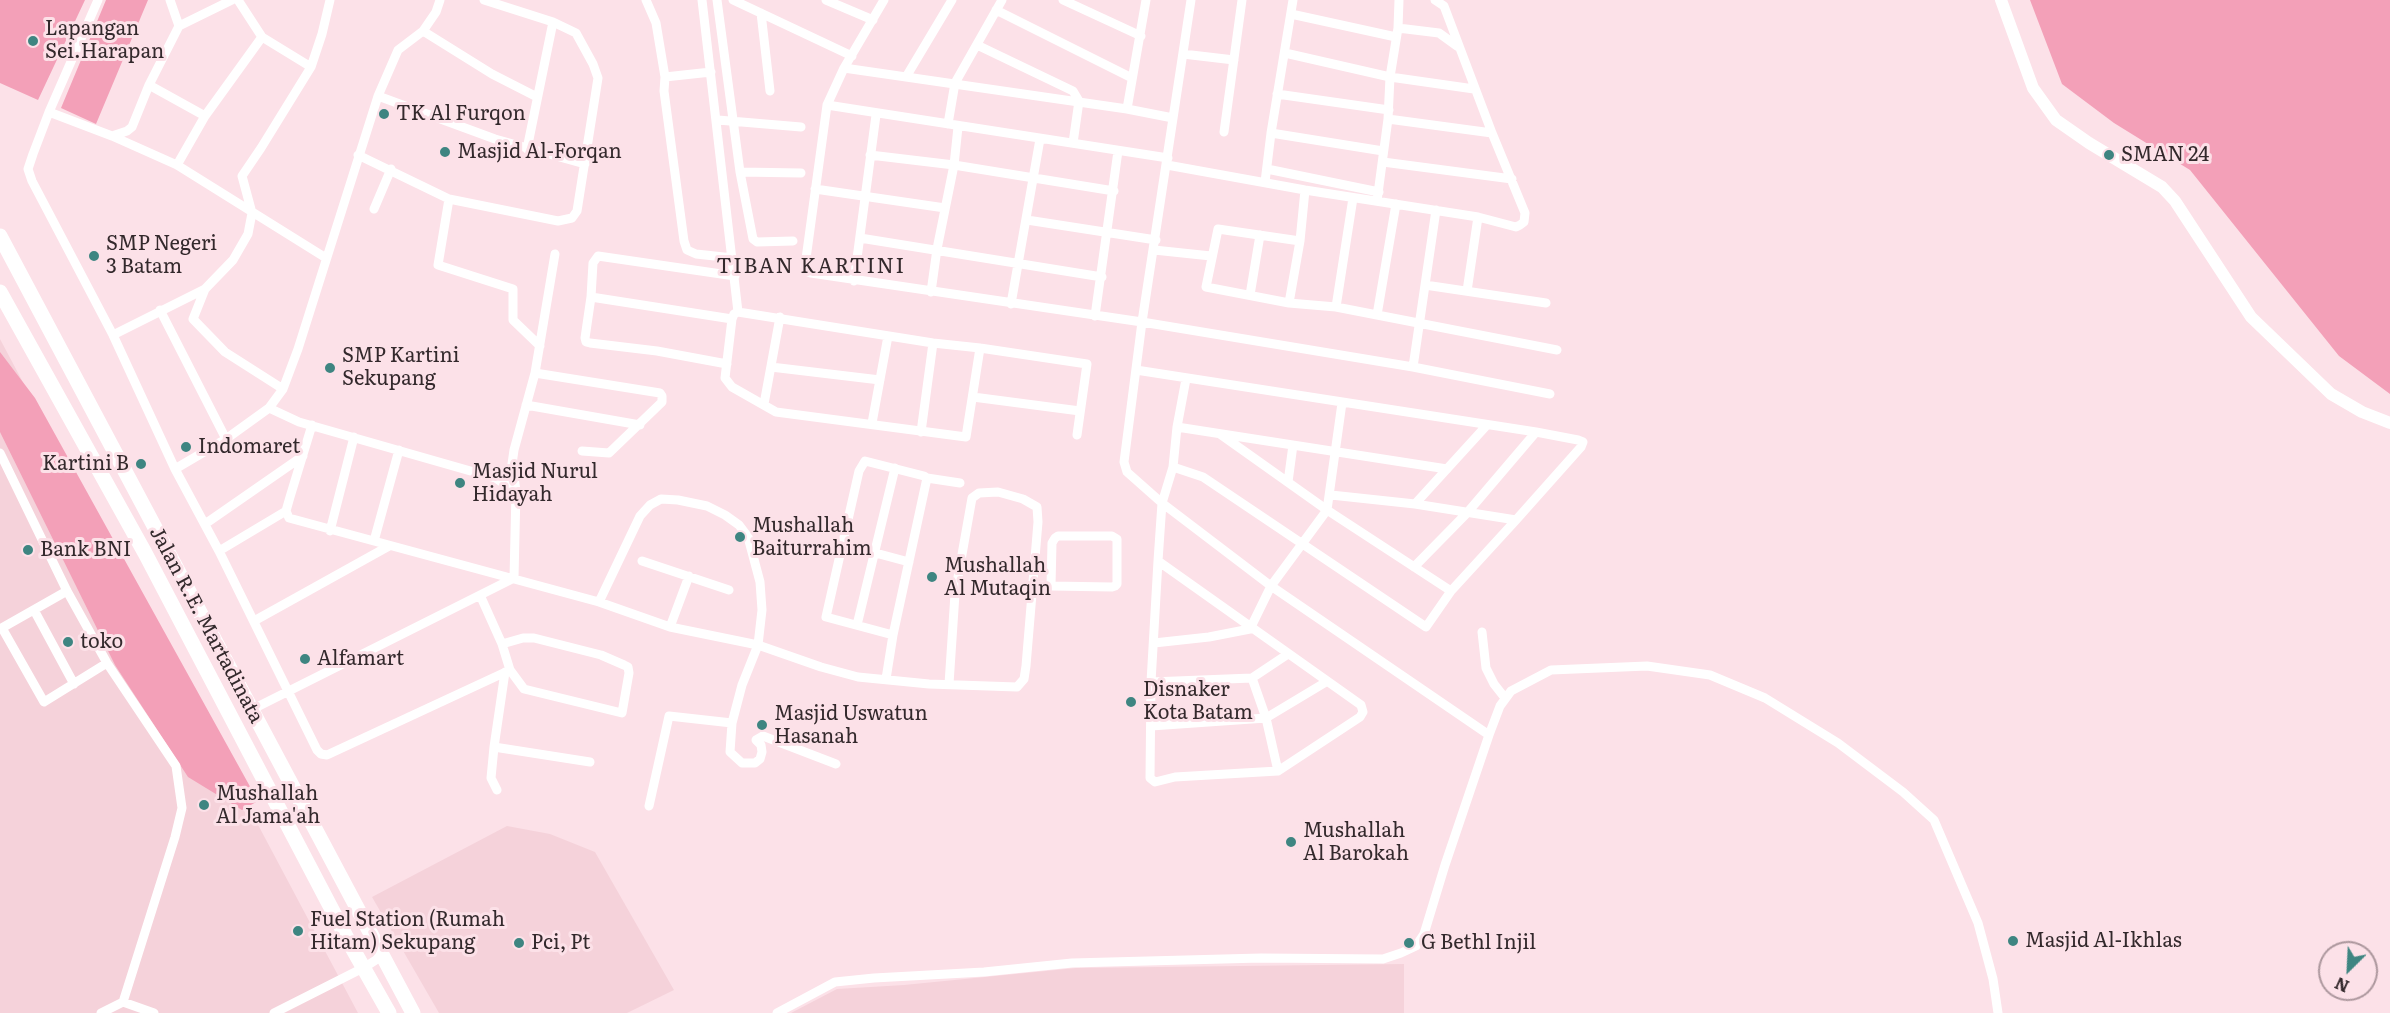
<!DOCTYPE html>
<style>
body{margin:0}
#map{position:relative;width:2390px;height:1013px;overflow:hidden;background:#fce1e8;font-family:Literata,serif}
canvas{display:block}
.north{position:absolute;left:2318px;top:941px;width:60px;height:60px;box-sizing:border-box;background:#fce1e8;border:2px solid #ac979d;border-radius:50%;rotate:204deg;font-size:16px;font-weight:700;line-height:24px;text-align:center;color:#33292c}
.north::after{content:'';display:block;margin:auto;width:21px;height:27px;background:#3e8581;clip-path:polygon(50% 0,100% 100%,50% 72%,0 100%)}
</style>
<div id="map">
<canvas width="2390" height="1013"></canvas>
<div class="north">N</div>
</div>
<script>
const c = document.querySelector('canvas').getContext('2d');
c.lineJoin = 'round';
function fill(path, color) {
  c.fillStyle = color;
  c.fill(path, 'evenodd');
}
function shape(rows) {
  const path = new Path2D();
  for (const r of rows) {
    path.moveTo(r[0], r[1]);
    for (let i = 2; i < r.length; i += 2) path.lineTo(r[i], r[i + 1]);
  }
  return path;
}
function strokePath(path, color, width, dash) {
  c.strokeStyle = color;
  c.lineWidth = width;
  c.lineCap = dash ? 'butt' : 'round';
  c.setLineDash(dash || []);
  c.stroke(path);
}
function drawText(font, color, halo, rows, align = 'center') {
  c.font = font + ' Literata,serif';
  c.lineWidth = 6;
  c.setLineDash([]);
  c.textBaseline = 'middle';
  c.strokeStyle = halo;
  c.fillStyle = color;
  for (const [text, x, y, turn = 0] of rows) {
    c.save();
    c.translate(x, y);
    c.rotate((+turn || 0) * Math.PI / 180);
    c.textAlign = isNaN(turn) ? turn : align;
    if (halo) c.strokeText(text, 0, 0);
    c.fillText(text, 0, 0);
    c.restore();
  }
}
const built = shape([
 [0,339,358,1013,0,1013],
 [507,826,550,834,595,852,674,990,627,1013,439,1013,372,897],
 [1404,964,1404,1013,791,1013,837,989,904,985,1076,968]
]);
const green = shape([
 [0,0,85,0,38,100,0,83],
 [106,0,148,0,96,124,61,108],
 [2030,0,2390,0,2390,394,2339,356,2190,170,2114,123,2062,84],
 [0,352,35,398,258,801,242,810,188,777,115,665,0,432]
]);
const minor = shape([
 [98,0,49,112,33,154,28,169,32,181,113,335,175,469,219,551,317,750,321,754,327,755,510,670],
 [170,0,179,26],
 [238,0,262,37,311,67],
 [646,0,656,23,665,77],
 [702,0,738,312],
 [717,0,740,172,753,239,757,242,793,241],
 [733,0,852,56],
 [826,0,873,20],
 [884,0,844,68,827,105,805,266,806,271,811,273,1142,322,1413,367,1436,210],
 [1063,0,1141,36],
 [1191,0,1142,322,1124,462,1127,472,1162,503,1271,586,1489,735],
 [996,10,1132,78],
 [761,13,770,91],
 [1291,14,1396,37],
 [1398,28,1439,33,1457,46],
 [423,31,492,74,537,97],
 [977,45,1073,91,1079,101,1073,143],
 [1285,53,1390,77,1474,89],
 [1183,54,1234,60],
 [844,68,1127,109,1173,118],
 [711,72,665,77,664,91,684,241,687,250,696,254,733,258],
 [906,77,952,0],
 [149,85,205,116],
 [1277,94,1389,110],
 [378,96,495,139,585,164],
 [827,105,1168,158],
 [1127,109,1146,0],
 [49,112,112,136,127,131,132,127,149,85,179,26,232,0],
 [1388,119,1492,133],
 [718,120,801,127],
 [948,124,955,83,1002,0],
 [1224,132,1242,0],
 [1271,133,1383,151],
 [112,136,177,165,326,258],
 [527,149,553,22],
 [358,155,449,199,558,221,572,218,577,211,598,78,593,64,576,33,553,22,484,0],
 [870,155,954,165,1114,191],
 [1383,162,1512,179],
 [177,165,205,116,262,37],
 [1167,165,1305,190,1478,217,1516,227,1520,225,1524,222,1525,213,1492,133,1444,6,1435,0],
 [1267,169,1379,192],
 [740,172,801,173],
 [1265,182,1271,133,1293,0],
 [815,189,945,208],
 [449,199,438,265,513,289,513,320,540,346],
 [1377,201,1388,119,1390,77,1398,28,1399,0],
 [374,209,391,169],
 [1027,220,1156,240],
 [860,238,1102,277],
 [1300,241,1218,229,1206,287,1289,303,1336,307,1557,350],
 [1154,250,1211,256],
 [854,281,876,115],
 [1425,285,1546,303],
 [1467,291,1478,217],
 [931,292,937,249,954,165,958,127],
 [1250,295,1260,235],
 [591,297,732,319],
 [1289,303,1300,241,1305,190],
 [1011,304,1040,139],
 [1336,307,1353,198],
 [160,310,226,439],
 [1377,315,1396,204],
 [1095,316,1118,151],
 [113,335,205,289],
 [980,348,966,437,776,412,732,387,725,378,732,319,734,314,738,312,933,343,980,348,1087,364,1077,435],
 [727,364,657,351,590,343,586,342,585,338,591,297,593,263,598,256,735,276],
 [771,367,880,380],
 [1413,367,1550,394],
 [1136,370,1536,432,1578,440,1583,442,1581,447,1516,520,1451,591,1426,627,1203,477,1173,467],
 [535,373,660,393,662,396,662,402,609,453,582,451],
 [283,389,225,352,193,319,205,289,233,260,248,234,252,213,242,176,261,148,311,67,322,34,330,0],
 [973,397,1080,411],
 [764,404,780,317],
 [526,405,640,425],
 [872,423,888,336],
 [312,425,290,497,286,511,289,518,599,602,670,627,758,645,821,667,858,677,929,684,1017,687,1024,679,1026,666,1038,522,1037,507,1023,499,998,492,979,493,972,498,955,594,949,684],
 [1177,427,1447,469],
 [921,432,933,343],
 [1220,434,1327,510,1451,591],
 [0,453,67,591,107,663,176,766,182,808,175,837,123,1002],
 [175,469,226,439,269,408,283,389,298,349,378,96,398,50,423,31,436,12,440,0],
 [927,478,960,483],
 [1288,482,1293,445],
 [516,491,512,464,514,450,535,373,555,254],
 [1331,495,1415,504,1516,520],
 [1415,504,1487,425],
 [205,524,303,456],
 [330,531,354,437],
 [374,541,399,450],
 [842,544,909,562],
 [219,551,286,511],
 [642,561,729,590],
 [1158,561,1361,705,1363,712,1360,717,1278,771,1175,777,1155,782,1150,778,1151,682,1158,561,1162,503,1173,467,1177,427,1186,379],
 [1414,567,1467,513,1536,432],
 [1032,586,1051,586,1112,587,1115,586,1117,584,1117,539,1112,536,1058,536,1055,538,1052,543,1051,586],
 [480,595,502,644,510,670,524,689,622,713,629,673,628,667,624,665,601,655,534,638,523,638,502,644],
 [599,602,640,516,650,505,661,499,678,500,707,506,725,515,739,525,748,537,760,582,762,610,758,645,742,685,732,723,730,752,742,763,755,763,760,759,762,752,761,745,756,740,763,736,836,764],
 [34,610,74,684],
 [254,621,389,546],
 [857,625,895,468],
 [670,627,689,576],
 [2,628,44,702,107,663],
 [0,629,67,591],
 [1482,632,1486,668,1494,684,1505,698],
 [1154,643,1209,637,1250,629,1271,586,1327,510,1342,403],
 [505,672,494,747,590,762],
 [1252,678,1288,654],
 [886,679,893,635,927,478,924,476,865,461,859,471,826,617,893,635],
 [1151,682,1252,678,1266,718,1278,771],
 [251,710,514,578,516,491,495,478,299,422,269,408],
 [1151,726,1266,718,1326,682],
 [494,747,491,778,497,790],
 [649,806,669,716,732,723],
 [101,1013,123,1002,154,1013],
 [274,1013,365,967,382,956],
 [777,1013,835,982,874,978,984,972,1072,963,1261,958,1383,959,1401,953,1416,946,1424,934,1445,865,1489,735,1500,706,1511,691,1551,670,1647,666,1710,675,1765,698,1838,743,1903,792,1934,820,1978,923,1993,979,1998,1013]
]);
const secondary = shape([
 [2001,0,2033,88,2056,120,2089,143,2162,187,2175,201,2251,317,2331,394,2362,412,2390,423]
]);
const trunk = shape([
 [0,236,413,1013],
 [0,292,145,553,350,944,389,1013]
]);
const markers = [
 [33,41,6,"#3e8581"],
 [384,114,6,"#3e8581"],
 [445,152,6,"#3e8581"],
 [2109,155,6,"#3e8581"],
 [94,256,6,"#3e8581"],
 [330,368,6,"#3e8581"],
 [186,447,6,"#3e8581"],
 [141,464,6,"#3e8581"],
 [460,483,6,"#3e8581"],
 [740,537,6,"#3e8581"],
 [28,550,6,"#3e8581"],
 [932,577,6,"#3e8581"],
 [68,642,6,"#3e8581"],
 [305,659,6,"#3e8581"],
 [1131,702,6,"#3e8581"],
 [762,725,6,"#3e8581"],
 [204,805,6,"#3e8581"],
 [1291,842,6,"#3e8581"],
 [298,931,6,"#3e8581"],
 [2013,941,6,"#3e8581"],
 [519,943,6,"#3e8581"],
 [1409,943,6,"#3e8581"]
];
const poiNames = [
 ["Lapangan",45,29],
 ["Sei.Harapan",45,52],
 ["TK Al Furqon",396,114],
 ["Masjid Al-Forqan",457,152],
 ["SMAN 24",2121,155],
 ["SMP Negeri",106,244],
 ["3 Batam",106,267],
 ["SMP Kartini",342,356],
 ["Sekupang",342,379],
 ["Indomaret",198,447],
 ["Kartini B",129,464,"right"],
 ["Masjid Nurul",472,472],
 ["Hidayah",472,495],
 ["Mushallah",752,526],
 ["Baiturrahim",752,549],
 ["Bank BNI",40,550],
 ["Mushallah",944,566],
 ["Al Mutaqin",944,589],
 ["toko",80,642],
 ["Alfamart",317,659],
 ["Disnaker",1143,690],
 ["Kota Batam",1143,713],
 ["Masjid Uswatun",774,714],
 ["Hasanah",774,737],
 ["Mushallah",216,794],
 ["Al Jama'ah",216,817],
 ["Mushallah",1303,831],
 ["Al Barokah",1303,854],
 ["Fuel Station (Rumah",310,920],
 ["Hitam) Sekupang",310,943],
 ["Masjid Al-Ikhlas",2025,941],
 ["Pci, Pt",531,943],
 ["G Bethl Injil",1421,943]
];
const streetNames = [
 ["Jalan R.E. Martadinata",206,625,62]
];
const neighbourhoodNames = [
 ["TIBAN KARTINI",811,267]
];
fill(built, '#f5d2da');
fill(green, '#f3a0b8');
strokePath(minor, '#fff', 9);
strokePath(secondary, '#fff', 12);
strokePath(trunk, '#fff', 15);
for (const [x, y, r, color] of markers) {
  const dot = new Path2D();
  dot.arc(x, y, r, 0, 2 * Math.PI);
  c.fillStyle = color;
  c.fill(dot);
  strokePath(dot, '#fce1e8', 2);
}
drawText('20px', '#33292c', '#fce1e8', poiNames, 'left');
drawText('20px', '#33292c', '#fce1e8', streetNames);
c.letterSpacing = '1.5px';
drawText('21px', '#33292c', '#fce1e8', neighbourhoodNames);
c.letterSpacing = '0px';
</script>
